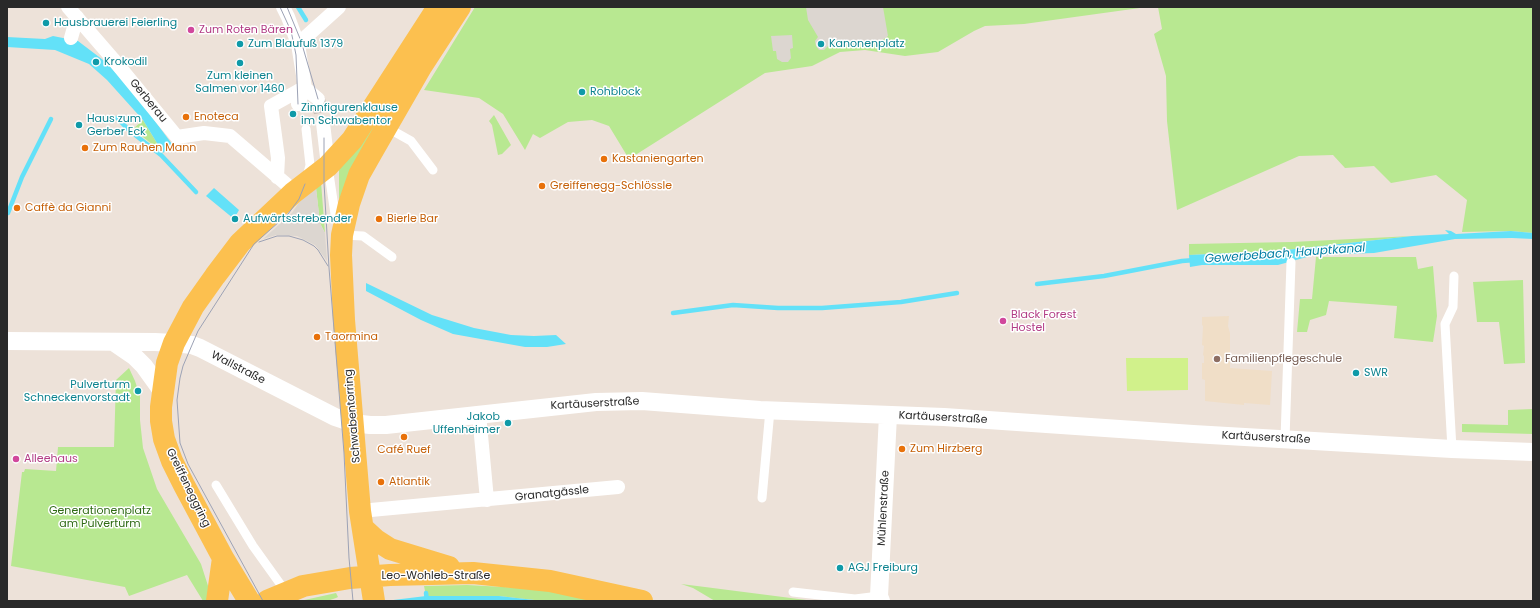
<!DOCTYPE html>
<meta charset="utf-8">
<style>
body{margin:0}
#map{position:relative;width:1540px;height:608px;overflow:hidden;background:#ede2d9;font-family:Poppins,sans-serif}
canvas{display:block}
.frame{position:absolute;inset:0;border:8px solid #292929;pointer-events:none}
</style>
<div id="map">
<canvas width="1540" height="608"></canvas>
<div class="frame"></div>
</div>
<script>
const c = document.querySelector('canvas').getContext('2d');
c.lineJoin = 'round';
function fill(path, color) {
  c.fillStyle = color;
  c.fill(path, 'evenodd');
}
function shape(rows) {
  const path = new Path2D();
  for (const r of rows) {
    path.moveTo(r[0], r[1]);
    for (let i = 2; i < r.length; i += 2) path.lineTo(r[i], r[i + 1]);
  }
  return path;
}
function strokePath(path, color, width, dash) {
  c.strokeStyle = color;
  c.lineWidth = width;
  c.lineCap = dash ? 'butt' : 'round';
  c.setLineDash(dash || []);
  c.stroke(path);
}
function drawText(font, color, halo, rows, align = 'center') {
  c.font = font + ' Poppins,sans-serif';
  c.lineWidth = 3;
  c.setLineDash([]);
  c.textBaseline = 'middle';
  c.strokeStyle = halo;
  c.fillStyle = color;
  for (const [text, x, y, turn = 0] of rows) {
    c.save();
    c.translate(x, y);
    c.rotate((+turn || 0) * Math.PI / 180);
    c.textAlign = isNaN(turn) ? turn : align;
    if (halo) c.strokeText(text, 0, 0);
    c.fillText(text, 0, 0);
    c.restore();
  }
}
const education = shape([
 [1229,316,1228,326,1230,333,1230,368,1272,371,1270,405,1244,403,1244,405,1205,401,1205,380,1202,379,1202,363,1204,363,1204,356,1203,355,1204,346,1202,345,1203,326,1202,325,1202,317]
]);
const green = shape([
 [475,7,1147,7,1024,24,985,26,974,31,938,52,905,56,865,50,840,52,812,66,765,73,629,159,609,126,592,120,568,122,540,138,533,134,525,150,503,114,479,98,424,90],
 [1158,7,1533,7,1533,233,1511,231,1462,232,1467,200,1436,175,1391,183,1374,166,1345,168,1333,155,1299,156,1177,210,1167,121,1166,76,1154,34,1162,29],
 [384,107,339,203,339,168],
 [494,115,511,145,502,154,498,155,492,125,489,121],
 [143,120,163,153,133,129],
 [321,182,325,233,320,223,316,188],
 [1412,236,1277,251,1189,255,1189,244,1292,242],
 [1316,257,1416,257,1418,269,1433,266,1437,316,1433,342,1394,338,1397,306,1329,301,1326,315,1310,320,1307,332,1297,332,1300,299,1312,299],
 [1523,280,1525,363,1504,364,1499,322,1477,322,1473,282],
 [129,368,135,381,140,396,140,420,143,448,157,489,201,564,210,592,208,601,203,601,187,575,129,596,125,587,11,566,22,472,24,472,25,469,56,471,58,447,114,447,116,380],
 [1533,409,1533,434,1462,432,1462,424,1508,425,1508,410],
 [681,584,705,587,814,601,715,601,693,588],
 [467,585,541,589,599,601,543,601,499,596,426,596,424,586],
 [336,593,338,597,336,598,327,601,300,601]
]);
const pitch = shape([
 [1126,358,1188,358,1188,390,1127,391]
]);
const plaza = shape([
 [806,7,883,7,888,36,881,41,838,46,829,45,824,50,819,50,816,46,815,41,818,37,808,20],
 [792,35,793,48,790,49,791,58,788,62,782,62,777,59,776,51,773,51,771,36],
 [316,188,320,223,325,233,327,261,315,245,297,236,276,235,263,239,292,213,300,201]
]);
const water = shape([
 [53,36,78,41,107,63,134,93,172,144,163,153,143,120,107,80,89,64,55,50,7,47,7,37,45,39],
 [214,188,239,210,234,219,206,196],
 [1445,230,1451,231,1456,234,1511,231,1533,233,1533,239,1512,238,1455,239,1374,253,1314,255,1278,265,1202,265,1190,267,1189,255,1277,251,1412,236,1449,234],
 [366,283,432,315,474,328,511,335,534,336,556,335,566,344,547,347,525,347,453,334,421,320,366,291],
 [426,596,499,596,543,601,385,601]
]);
const stream = shape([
 [298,7,306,20],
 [117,118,130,131,161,155,196,192],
 [8,213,22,177,51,119],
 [1037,284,1104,276,1182,261,1195,260],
 [673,313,733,305,778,308,822,308,901,302,957,293],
 [426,593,427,601]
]);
const pedestrianTunnel = shape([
 [318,99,323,123]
]);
const service = shape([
 [386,127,411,141,433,170],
 [306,129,310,165,307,177],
 [328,167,335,214,342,235,363,236,392,257],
 [1285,439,1291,262],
 [1452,449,1445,324,1453,307,1454,276],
 [216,485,253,546,286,592],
 [762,498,770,410],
 [793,592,855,599,879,596]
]);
const pedestrian = shape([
 [68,7,113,59,177,137,204,133,230,136,286,184,293,193],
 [283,7,288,17,298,44,305,88,298,104],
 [71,38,77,17],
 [298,44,339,7],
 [305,88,318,99],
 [323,123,328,166],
 [277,177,278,158,271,106,298,91,305,88],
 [479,414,487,500],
 [360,511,618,487]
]);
const minor = shape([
 [7,341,155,342,174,343,192,345,200,348,335,417,353,423,370,425,386,425,596,402,642,401,760,410,944,417,1193,434,1452,449,1533,452],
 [115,343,134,356,144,366,162,391],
 [881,601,879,596,888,415]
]);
const primary = shape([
 [363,528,376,540,390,549,449,567],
 [217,601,223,558],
 [249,601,223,558,184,485,172,461,164,439,161,421,161,407,167,363,174,343,193,307,215,276,240,243,293,193,328,166,352,140,438,7],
 [267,601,303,586,350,578,390,575,473,573,550,581,642,601],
 [374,601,360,511,344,320,341,255,342,235,349,204,359,175,372,152,421,67,460,7]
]);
const tram = shape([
 [280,7,291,31,294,45,296,55,298,104],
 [287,7,301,41,318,99],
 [324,138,324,183,329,268,344,453,349,558,353,601],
 [259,242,277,236,289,236,303,240,314,246,318,250,328,266],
 [263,601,188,464,180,443,177,400,180,378,183,366,198,331,254,244,288,214,299,199,305,184]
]);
const markers = [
 [46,23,4,"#0f9aa8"],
 [191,30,4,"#d1479c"],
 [240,44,4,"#0f9aa8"],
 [821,44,4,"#0f9aa8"],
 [96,62,4,"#0f9aa8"],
 [240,63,4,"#0f9aa8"],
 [582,92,4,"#0f9aa8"],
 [293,114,4,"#0f9aa8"],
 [186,117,4,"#e8710a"],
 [79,125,4,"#0f9aa8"],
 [85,148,4,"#e8710a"],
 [604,159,4,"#e8710a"],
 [542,186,4,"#e8710a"],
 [17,208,4,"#e8710a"],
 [235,219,4,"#0f9aa8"],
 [379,219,4,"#e8710a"],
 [1003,321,4,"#d1479c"],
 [317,337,4,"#e8710a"],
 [1217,359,4,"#8d6e63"],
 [1356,373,4,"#0f9aa8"],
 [138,391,4,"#0f9aa8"],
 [508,423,4,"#0f9aa8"],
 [404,437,4,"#e8710a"],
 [902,449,4,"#e8710a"],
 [16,459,4,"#d1479c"],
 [381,482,4,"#e8710a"],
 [840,568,4,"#0f9aa8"]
];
const cultureNames = [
 ["Hausbrauerei Feierling",54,23],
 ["Zum Blaufuß 1379",248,44],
 ["Kanonenplatz",829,44],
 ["Krokodil",104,62],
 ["Zum kleinen",240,76,"center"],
 ["Salmen vor 1460",240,89,"center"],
 ["Rohblock",590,92],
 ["Zinnfigurenklause",301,108],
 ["im Schwabentor",301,121],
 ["Haus zum",87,119],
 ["Gerber Eck",87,132],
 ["Aufwärtsstrebender",243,219],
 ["SWR",1364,373],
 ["Pulverturm",130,385,"right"],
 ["Schneckenvorstadt",130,398,"right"],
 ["Jakob",500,417,"right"],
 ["Uffenheimer",500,430,"right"],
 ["AGJ Freiburg",848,568]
];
const hotelNames = [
 ["Zum Roten Bären",199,30],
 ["Black Forest",1011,315],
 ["Hostel",1011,328],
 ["Alleehaus",24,459]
];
const streetNames = [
 ["Gerberau",148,101,51],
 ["Wallstraße",238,368,27],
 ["Kartäuserstraße",595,404,-3],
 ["Schwabentorring",353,416,-95],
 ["Kartäuserstraße",943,418,3],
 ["Kartäuserstraße",1266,438,3],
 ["Greiffeneggring",188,488,64],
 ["Granatgässle",552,494,-6],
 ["Mühlenstraße",884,508,-87],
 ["Leo-Wohleb-Straße",436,576]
];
const foodNames = [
 ["Enoteca",194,117],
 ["Zum Rauhen Mann",93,148],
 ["Kastaniengarten",612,159],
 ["Greiffenegg-Schlössle",550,186],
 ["Caffè da Gianni",25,208],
 ["Bierle Bar",387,219],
 ["Taormina",325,337],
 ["Zum Hirzberg",910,449],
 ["Café Ruef",404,450,"center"],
 ["Atlantik",389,482]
];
const educationNames = [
 ["Familienpflegeschule",1225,359]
];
const parkNames = [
 ["Generationenplatz",100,511],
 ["am Pulverturm",100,524]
];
const waterNames = [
 ["Gewerbebach, Hauptkanal",1285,254,-4]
];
fill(education, '#f0dec7');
fill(green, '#b8e891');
fill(pitch, '#d1f18b');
fill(plaza, '#dcd6d0');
fill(water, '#63e1f8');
strokePath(stream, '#63e1f8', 4.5);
strokePath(pedestrianTunnel, '#c6bdb6', 14, [14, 7]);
strokePath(service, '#fff', 9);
strokePath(pedestrian, '#fff', 14);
strokePath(minor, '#fff', 18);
strokePath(primary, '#fcc04f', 22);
strokePath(tram, '#9ca2b5', 1);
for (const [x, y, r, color] of markers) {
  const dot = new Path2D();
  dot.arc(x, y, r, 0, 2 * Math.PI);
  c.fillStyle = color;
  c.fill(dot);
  strokePath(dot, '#fff', 1.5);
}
drawText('11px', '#0d838f', '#fff', cultureNames, 'left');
drawText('11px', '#b23c85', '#fff', hotelNames, 'left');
drawText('11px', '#292929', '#fff', streetNames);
drawText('11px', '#c56008', '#fff', foodNames, 'left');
drawText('11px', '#785e54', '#fff', educationNames, 'left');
drawText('11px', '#2f6b14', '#fff', parkNames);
drawText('italic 12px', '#027ea3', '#fff', waterNames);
</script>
